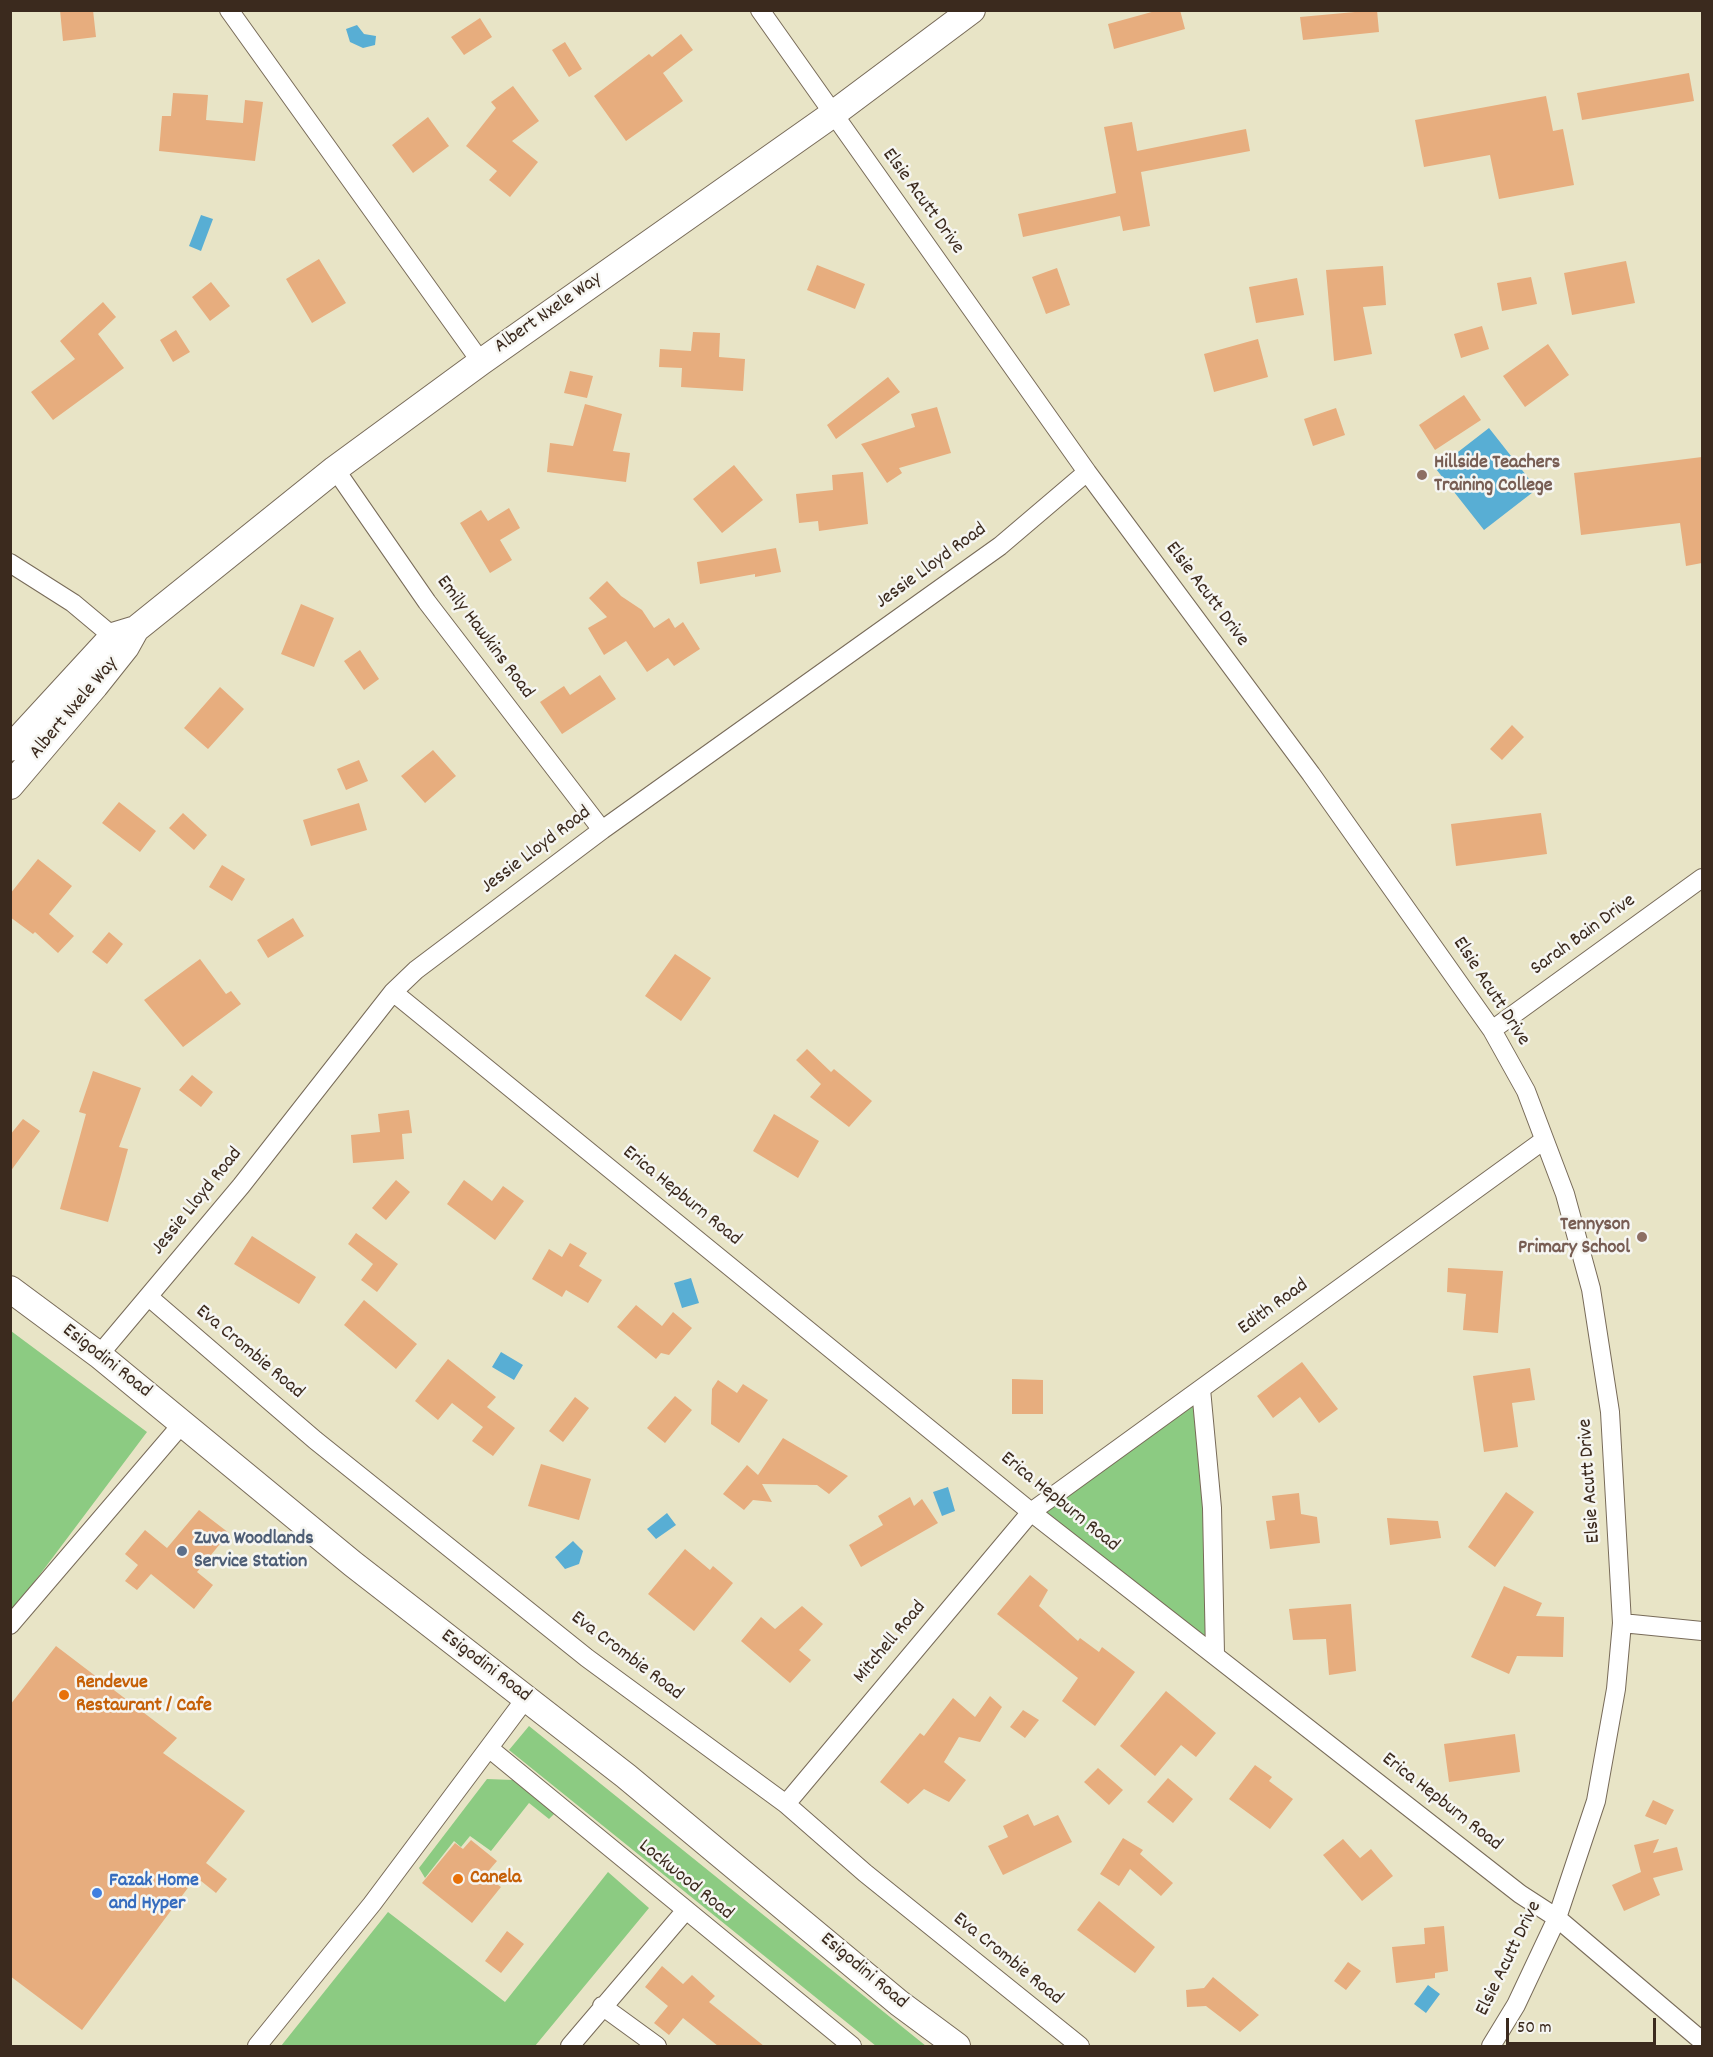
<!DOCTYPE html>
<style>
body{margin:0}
#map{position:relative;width:1713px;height:2057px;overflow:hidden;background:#e8e4c6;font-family:Dekko,sans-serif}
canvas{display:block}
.frame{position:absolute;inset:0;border:12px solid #3b2a1e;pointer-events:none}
.scale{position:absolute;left:1506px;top:2018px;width:150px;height:27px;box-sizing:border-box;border:3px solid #3b2a1e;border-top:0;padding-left:8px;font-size:18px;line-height:21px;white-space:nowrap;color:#3b2a1e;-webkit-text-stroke:4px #f6f6f2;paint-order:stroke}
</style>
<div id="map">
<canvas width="1713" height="2057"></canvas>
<div class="frame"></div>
<div class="scale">50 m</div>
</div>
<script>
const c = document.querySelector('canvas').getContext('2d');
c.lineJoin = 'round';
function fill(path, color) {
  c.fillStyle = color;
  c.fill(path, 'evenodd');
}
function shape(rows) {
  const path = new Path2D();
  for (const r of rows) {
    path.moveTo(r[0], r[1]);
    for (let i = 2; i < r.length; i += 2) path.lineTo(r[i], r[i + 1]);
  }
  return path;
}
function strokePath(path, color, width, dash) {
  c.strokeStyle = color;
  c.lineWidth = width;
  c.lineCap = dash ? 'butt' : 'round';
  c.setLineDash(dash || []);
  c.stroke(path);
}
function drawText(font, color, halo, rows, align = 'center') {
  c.font = font + ' Dekko,sans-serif';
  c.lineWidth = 5;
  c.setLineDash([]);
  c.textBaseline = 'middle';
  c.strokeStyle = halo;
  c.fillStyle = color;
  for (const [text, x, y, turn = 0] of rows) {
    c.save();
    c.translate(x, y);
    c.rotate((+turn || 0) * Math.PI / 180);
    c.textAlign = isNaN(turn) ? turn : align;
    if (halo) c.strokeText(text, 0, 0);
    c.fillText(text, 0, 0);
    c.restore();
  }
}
const green = shape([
 [11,1331,147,1432,11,1613],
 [1196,1400,1206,1514,1208,1639,1041,1513],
 [529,1726,926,2046,876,2046,509,1750],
 [487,1779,513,1780,555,1813,549,1819,529,1803,491,1851,470,1836,461,1847,454,1841,425,1878,419,1868],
 [608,1872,649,1908,535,2046,281,2046,388,1912,505,2002]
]);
const water = shape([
 [357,25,364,34,376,36,375,45,363,48,350,42,346,29],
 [201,215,213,219,201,251,189,246],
 [1489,428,1537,489,1484,530,1436,469],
 [691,1278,699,1303,682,1308,674,1283],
 [501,1352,523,1365,514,1380,492,1367],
 [948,1487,955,1511,942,1516,933,1492],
 [667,1513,676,1525,656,1539,647,1529],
 [573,1541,583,1551,579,1564,565,1569,555,1557],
 [1428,1985,1440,1994,1426,2013,1414,2004]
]);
const building = shape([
 [60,10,93,10,96,37,63,41],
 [1159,10,1180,10,1185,29,1114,49,1108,24],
 [1377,10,1379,32,1303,40,1300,17],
 [480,18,492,37,464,55,451,37],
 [681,34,693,50,663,73,683,101,626,141,594,96,649,54,652,57],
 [565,42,582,69,569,77,552,50],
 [1689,73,1694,101,1582,120,1577,93],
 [513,86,539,121,512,141,538,162,510,197,489,180,497,171,466,146,496,108,491,102],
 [173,93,208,95,206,120,243,123,245,100,263,102,255,161,159,151,162,116,171,116],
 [1546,96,1553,131,1563,129,1574,185,1499,199,1490,155,1424,167,1415,120],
 [428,117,449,146,413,173,392,145],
 [1132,122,1137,151,1246,129,1250,151,1141,172,1150,226,1123,231,1120,216,1023,237,1018,214,1116,193,1104,127],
 [319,259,346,303,312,323,286,279],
 [1626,261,1635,303,1572,315,1564,273],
 [817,265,865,284,855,309,807,290],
 [1383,266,1386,305,1363,307,1372,354,1334,361,1326,270],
 [1057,268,1070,305,1046,314,1032,277],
 [1531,277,1537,304,1502,311,1497,283],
 [1297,278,1304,315,1256,323,1249,287],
 [211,282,230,306,210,321,192,297],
 [103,302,116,317,98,334,124,368,53,420,31,392,75,359,60,341],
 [1482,326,1489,349,1461,358,1454,334],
 [176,330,190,352,173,362,160,340],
 [693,332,720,333,719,357,745,359,743,391,681,387,682,368,659,367,660,349,691,351],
 [1258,339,1268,377,1214,392,1204,354],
 [1548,344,1569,375,1525,407,1503,376],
 [570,371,593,376,587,398,564,393],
 [888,377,900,392,836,439,827,425],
 [1464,395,1481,420,1435,450,1419,425],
 [585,404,622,414,613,451,630,453,626,482,547,472,550,443,573,446],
 [937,407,951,453,899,468,902,473,887,483,861,444,915,427,911,414],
 [1336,408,1345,435,1313,446,1304,419],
 [1702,457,1702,563,1686,566,1680,523,1581,535,1574,473],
 [734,465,763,500,722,533,693,499],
 [863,472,868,524,819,531,818,521,799,523,796,494,833,490,832,475],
 [509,508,520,528,500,540,512,560,490,573,460,523,481,510,488,521],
 [776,548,781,572,755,577,755,574,700,584,697,562],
 [607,581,621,596,642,610,654,628,669,618,675,628,683,622,700,649,674,666,668,658,647,672,626,641,604,655,588,628,607,617,589,598],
 [301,604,334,618,314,667,281,654],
 [360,650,379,679,364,690,344,661],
 [600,675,616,699,562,734,540,702,564,686,570,695],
 [220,687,244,709,208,749,184,728],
 [1512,725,1524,737,1502,760,1490,749],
 [433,750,456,776,425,803,401,776],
 [359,760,368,781,346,790,337,769],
 [119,802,156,831,140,852,102,823],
 [359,803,367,830,311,846,303,820],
 [183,813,207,835,194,850,169,828],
 [1541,813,1547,854,1456,866,1451,824],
 [38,859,72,886,49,914,74,936,58,953,35,932,33,934,10,917,10,894],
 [222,865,245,879,232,901,209,887],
 [293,918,304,936,268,958,257,940],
 [109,932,123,944,107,964,92,952],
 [675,954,711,978,681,1021,645,996],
 [200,959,226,994,231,991,241,1004,183,1047,144,1000],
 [807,1049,831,1072,834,1069,872,1101,849,1127,810,1097,821,1084,796,1060],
 [93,1071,141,1088,119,1147,128,1149,108,1222,60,1209,86,1114,79,1112],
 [192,1075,213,1092,201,1107,179,1090],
 [409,1110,412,1133,402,1134,404,1159,353,1163,351,1135,380,1132,378,1114],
 [774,1114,819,1141,798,1178,753,1151],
 [23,1119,40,1131,10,1172,10,1135],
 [396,1180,410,1192,386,1220,372,1208],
 [464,1180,492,1201,503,1186,524,1201,495,1240,447,1204],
 [356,1233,398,1264,377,1292,361,1280,373,1264,348,1244],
 [252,1236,316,1277,299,1304,234,1264],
 [570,1243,587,1253,579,1266,602,1280,588,1303,566,1290,562,1297,532,1279,549,1249,562,1257],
 [1448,1268,1503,1271,1498,1333,1463,1330,1466,1294,1447,1292],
 [364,1300,417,1344,396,1369,344,1325],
 [636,1305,662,1326,673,1312,692,1328,669,1355,661,1353,656,1359,617,1327],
 [448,1359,496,1397,487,1407,515,1428,493,1456,472,1441,483,1427,452,1403,438,1420,415,1401],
 [1302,1362,1338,1409,1319,1423,1300,1397,1273,1418,1257,1396],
 [1530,1368,1535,1400,1512,1403,1518,1447,1484,1452,1473,1376],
 [1012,1379,1043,1380,1043,1414,1012,1414],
 [718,1380,737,1393,743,1384,768,1400,739,1443,711,1424,712,1389],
 [675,1396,692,1410,665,1443,647,1428],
 [575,1397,589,1408,563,1442,549,1431],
 [783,1438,848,1476,829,1494,817,1485,762,1484,772,1502,753,1500,744,1510,723,1494,747,1465,758,1475],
 [541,1464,591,1479,579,1520,528,1506],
 [1506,1492,1534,1512,1495,1567,1468,1547],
 [1299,1493,1301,1514,1317,1517,1320,1543,1270,1549,1266,1521,1275,1520,1272,1496],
 [910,1497,914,1506,922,1499,938,1523,861,1567,849,1545,883,1525,878,1516],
 [199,1510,229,1533,197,1572,213,1585,194,1609,151,1574,137,1590,125,1581,138,1565,125,1554,145,1530,167,1548],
 [1387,1518,1438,1521,1441,1538,1390,1545],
 [685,1549,710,1570,713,1566,733,1583,694,1631,648,1594],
 [1030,1575,1048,1590,1039,1606,1078,1641,1080,1638,1099,1652,1102,1647,1135,1672,1095,1726,1062,1701,1078,1678,997,1614],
 [1504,1586,1542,1603,1536,1616,1564,1617,1563,1657,1517,1656,1509,1674,1471,1657],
 [1351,1604,1356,1671,1329,1675,1326,1639,1293,1640,1289,1609],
 [802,1606,823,1624,799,1650,811,1660,790,1683,741,1641,761,1617,775,1629],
 [56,1646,177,1738,163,1753,245,1811,206,1863,227,1879,216,1893,196,1877,82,2030,10,1976,10,1705],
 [1166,1691,1216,1733,1196,1757,1181,1745,1155,1776,1120,1746],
 [990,1696,1002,1707,980,1742,959,1737,944,1762,966,1780,949,1802,924,1789,908,1804,880,1782,920,1733,924,1736,953,1698,975,1717],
 [1023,1710,1039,1720,1025,1738,1010,1727],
 [1515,1734,1520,1772,1449,1782,1444,1744],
 [1255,1765,1272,1777,1269,1781,1293,1799,1270,1829,1229,1799],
 [1098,1768,1123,1790,1109,1805,1084,1782],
 [1168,1778,1193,1799,1173,1823,1147,1802],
 [1653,1800,1674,1810,1666,1825,1645,1816],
 [1028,1814,1034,1826,1058,1815,1072,1842,1003,1875,988,1846,1008,1837,1003,1826],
 [1123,1838,1143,1850,1140,1854,1173,1883,1161,1896,1130,1869,1119,1886,1100,1874],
 [1343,1839,1360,1858,1371,1849,1393,1876,1362,1901,1323,1855],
 [1659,1839,1653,1853,1677,1847,1683,1870,1653,1878,1660,1895,1624,1911,1612,1885,1641,1872,1634,1845],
 [471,1840,497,1861,485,1875,501,1887,472,1923,422,1883,455,1843,463,1849],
 [1099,1901,1155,1947,1135,1973,1077,1930],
 [1444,1926,1448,1971,1435,1973,1435,1978,1396,1983,1392,1947,1425,1944,1424,1928],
 [507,1931,524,1944,501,1973,485,1961],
 [1348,1962,1361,1971,1346,1990,1334,1981],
 [662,1966,683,1984,692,1975,715,1996,709,2002,764,2046,718,2046,683,2018,669,2035,654,2023,668,2006,645,1987],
 [1213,1977,1259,2015,1240,2032,1206,2006,1187,2007,1186,1990,1204,1988]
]);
const street = shape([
 [229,10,481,362],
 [760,10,1087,472,1311,774,1492,1030,1526,1091,1565,1194,1591,1289,1610,1412,1622,1623,1616,1689,1596,1801,1557,1918,1516,2005,1491,2046],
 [335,469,427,602,602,830],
 [10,563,73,603,122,644],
 [393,992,1031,1512,1520,1894,1557,1918,1702,2041],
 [1492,1030,1702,878],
 [150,1298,315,1440,587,1658,786,1804,865,1873,1080,2046],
 [99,1355,241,1186,393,992,416,970,602,830,1000,546,1087,472],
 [1201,1389,1212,1508,1215,1654],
 [1622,1623,1702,1631],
 [10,1625,182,1424],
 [490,1749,852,2046],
 [786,1804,1031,1512,1544,1140],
 [602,2006,657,2046],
 [257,2046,372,1904,526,1698],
 [570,2046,686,1910]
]);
const secondary = shape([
 [10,748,113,636,136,629,335,469,481,362,833,114,972,10],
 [10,786,95,686,126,647,136,629],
 [10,1289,99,1355,353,1564,626,1776,899,2003,957,2046]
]);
const markers = [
 [1422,475,6,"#8d6e63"],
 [1642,1237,6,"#8d6e63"],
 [182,1551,6,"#5c6f8a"],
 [64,1695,6,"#e8710a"],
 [458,1879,6,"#e8710a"],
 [97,1893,6,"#3f7fe0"]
];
const streetNames = [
 ["Elsie Acutt Drive",922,202,54],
 ["Albert Nxele Way",549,314,-35],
 ["Jessie Lloyd Road",932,567,-36],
 ["Elsie Acutt Drive",1206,595,53],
 ["Emily Hawkins Road",484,638,53],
 ["Albert Nxele Way",75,709,-50],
 ["Jessie Lloyd Road",537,851,-37],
 ["Sarah Bain Drive",1584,936,-36],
 ["Elsie Acutt Drive",1490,992,57],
 ["Erica Hepburn Road",681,1197,39],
 ["Jessie Lloyd Road",198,1202,-51],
 ["Edith Road",1274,1308,-36],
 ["Eva Crombie Road",249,1353,40],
 ["Esigodini Road",106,1362,38],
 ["Elsie Acutt Drive",1591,1481,-94],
 ["Erica Hepburn Road",1059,1503,39],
 ["Mitchell Road",891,1643,-50],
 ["Eva Crombie Road",626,1657,37],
 ["Esigodini Road",485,1667,37],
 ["Erica Hepburn Road",1441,1803,38],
 ["Lockwood Road",685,1881,39],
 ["Elsie Acutt Drive",1510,1959,-64],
 ["Eva Crombie Road",1007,1960,39],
 ["Esigodini Road",863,1972,40]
];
const educationNames = [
 ["Hillside Teachers",1434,464],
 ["Training College",1434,487],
 ["Tennyson",1630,1226,"right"],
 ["Primary School",1630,1249,"right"]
];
const serviceNames = [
 ["Zuva Woodlands",194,1540],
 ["Service Station",194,1563]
];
const foodNames = [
 ["Rendevue",76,1684],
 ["Restaurant / Cafe",76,1707],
 ["Canela",470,1879]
];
const shopNames = [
 ["Fazak Home",109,1882],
 ["and Hyper",109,1905]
];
fill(green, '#8ccb82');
fill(water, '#58aed4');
fill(building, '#e7ad7e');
strokePath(street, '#786b59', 20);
strokePath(secondary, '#786b59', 28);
strokePath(street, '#fff', 18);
strokePath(secondary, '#fff', 26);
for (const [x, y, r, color] of markers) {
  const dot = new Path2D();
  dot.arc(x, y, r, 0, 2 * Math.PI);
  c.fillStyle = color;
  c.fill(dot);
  strokePath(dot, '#f6f6f2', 2);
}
drawText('20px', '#3b2a1e', '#f6f6f2', streetNames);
drawText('bold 20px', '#785e54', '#f6f6f2', educationNames, 'left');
drawText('bold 20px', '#4e5e75', '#f6f6f2', serviceNames, 'left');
drawText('bold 20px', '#c56008', '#f6f6f2', foodNames, 'left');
drawText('bold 20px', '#366cbe', '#f6f6f2', shopNames, 'left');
</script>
